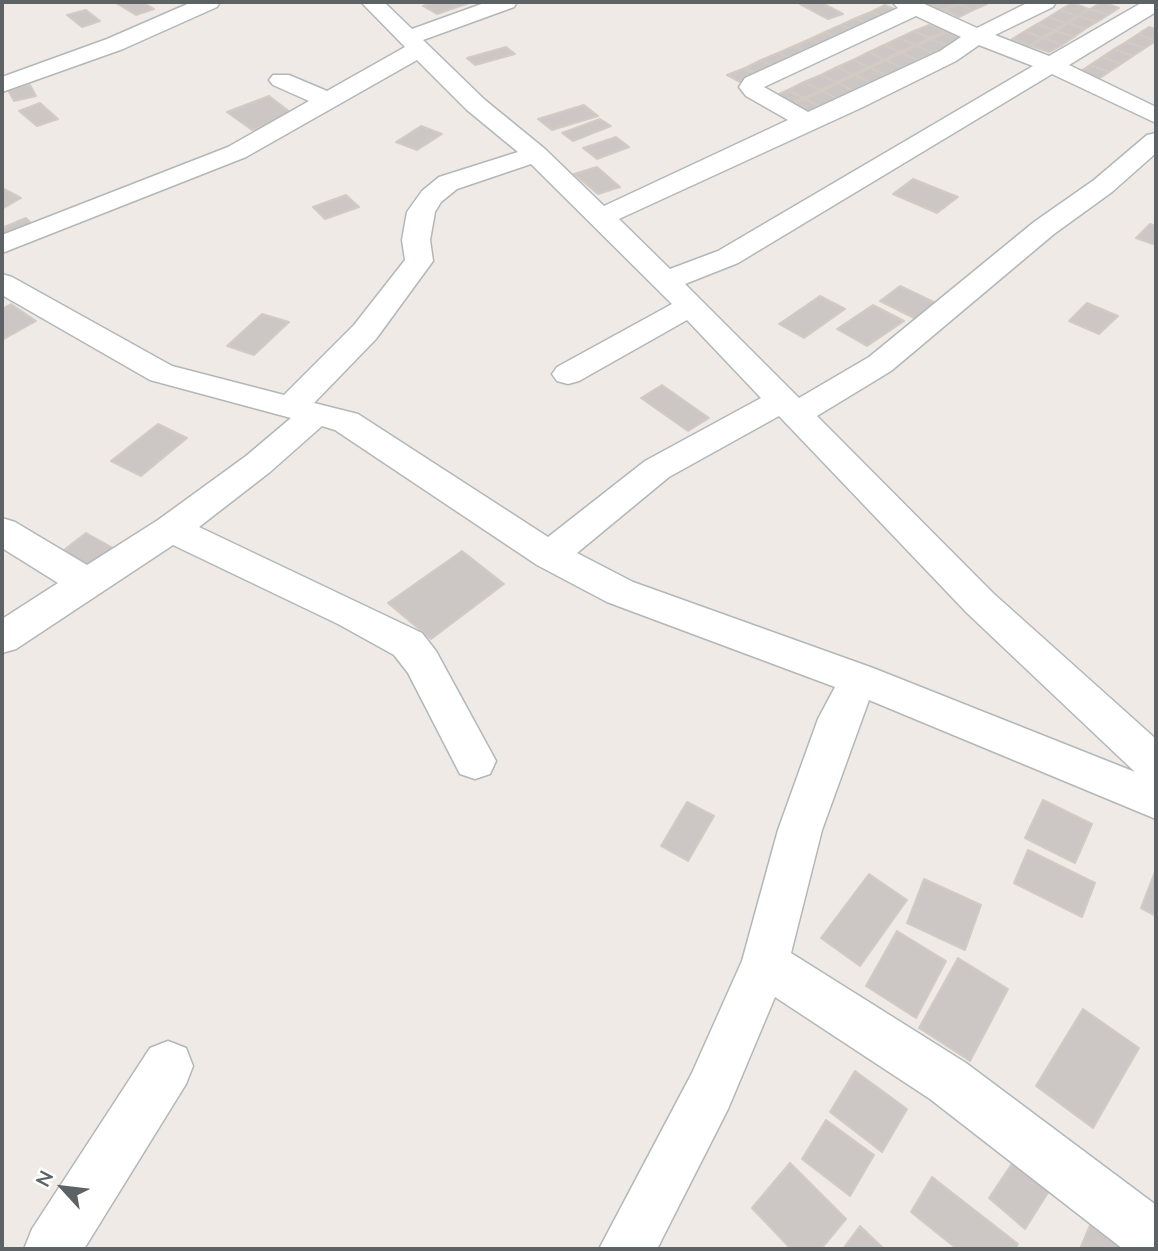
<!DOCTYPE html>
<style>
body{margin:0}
#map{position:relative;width:1158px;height:1251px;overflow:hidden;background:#efeae5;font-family:Lato,sans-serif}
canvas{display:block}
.frame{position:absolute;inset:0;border:4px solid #5d6365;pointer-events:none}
.north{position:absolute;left:28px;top:1153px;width:70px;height:70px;-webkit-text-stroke:5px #fff;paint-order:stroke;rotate:297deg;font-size:19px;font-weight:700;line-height:28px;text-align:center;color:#5d6365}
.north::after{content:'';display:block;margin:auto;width:24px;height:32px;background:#5d6365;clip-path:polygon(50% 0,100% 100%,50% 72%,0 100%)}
</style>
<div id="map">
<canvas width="1158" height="1251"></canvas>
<div class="frame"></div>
<div class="north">N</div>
</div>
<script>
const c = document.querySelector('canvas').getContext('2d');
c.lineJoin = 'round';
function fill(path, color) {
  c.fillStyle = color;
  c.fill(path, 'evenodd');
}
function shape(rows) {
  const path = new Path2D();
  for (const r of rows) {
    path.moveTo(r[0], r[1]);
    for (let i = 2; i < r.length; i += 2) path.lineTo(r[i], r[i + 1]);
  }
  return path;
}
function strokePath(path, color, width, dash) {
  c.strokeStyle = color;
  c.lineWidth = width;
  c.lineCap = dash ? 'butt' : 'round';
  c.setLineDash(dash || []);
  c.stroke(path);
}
const building = shape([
 [142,2,154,9,136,15,116,3,142,2],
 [435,2,468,2,469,3,437,14,423,6,435,2],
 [806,2,820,2,843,14,828,19,800,4,806,2],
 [931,2,952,2,957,4,943,10,927,4,931,2],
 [963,2,982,2,987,4,973,10,958,4,963,2],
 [1102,2,1119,8,1108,15,1090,9,1102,2],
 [1072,3,1089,9,1078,16,1060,10,1072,3],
 [958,4,973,10,959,17,944,10,958,4],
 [885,5,901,12,886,18,871,12,885,5],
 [1090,9,1108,15,1097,22,1079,16,1090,9],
 [86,10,100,21,82,27,67,15,86,10],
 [1060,10,1078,16,1066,23,1049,17,1060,10],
 [871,12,886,18,871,25,856,18,871,12],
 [1079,16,1097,22,1085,29,1068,23,1079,16],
 [1049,17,1066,23,1054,30,1037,24,1049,17],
 [856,18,871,25,856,32,841,25,856,18],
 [1068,23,1085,29,1074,37,1056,31,1068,23],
 [1037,24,1054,30,1042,38,1025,31,1037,24],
 [841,25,856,32,840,39,825,32,841,25],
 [929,25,945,31,930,38,914,31,929,25],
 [1149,27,1156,29,1156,41,1138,34,1149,27],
 [914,31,930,38,915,45,899,38,914,31],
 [1025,31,1042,38,1030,46,1012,39,1025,31],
 [1056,31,1074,37,1062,45,1044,38,1056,31],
 [825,32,840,39,825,46,810,39,825,32],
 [946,32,962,39,948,46,931,39,946,32],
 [1138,34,1156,41,1145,48,1126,42,1138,34],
 [899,38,915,45,900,52,884,45,899,38],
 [1044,38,1062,45,1049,52,1031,46,1044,38],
 [810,39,825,46,809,53,794,46,810,39],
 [931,39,948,46,933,53,917,46,931,39],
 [1126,42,1145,48,1133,56,1114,49,1126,42],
 [884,45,900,52,884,60,869,52,884,45],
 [794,46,809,53,793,60,778,53,794,46],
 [917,46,933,53,918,60,902,53,917,46],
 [506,47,515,54,475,65,467,58,506,47],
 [1114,49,1133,56,1121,64,1102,57,1114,49],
 [869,52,884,60,869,67,853,60,869,52],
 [778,53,793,60,776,68,761,60,778,53],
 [902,53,918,60,902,68,886,60,902,53],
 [1102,57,1121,64,1109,72,1090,65,1102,57],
 [761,60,776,68,759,75,745,68,761,60],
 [853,60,869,67,853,75,837,67,853,60],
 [886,60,902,68,887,75,870,68,886,60],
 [1090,65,1109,72,1097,80,1078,73,1090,65],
 [837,67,853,75,837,82,821,75,837,67],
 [745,68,759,75,742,83,727,75,745,68],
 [870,68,887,75,871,83,855,75,870,68],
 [821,75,837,82,821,90,804,82,821,75],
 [855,75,871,83,854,91,838,83,855,75],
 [804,82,821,90,804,98,788,90,804,82],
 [838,83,854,91,838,99,822,91,838,83],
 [30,85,36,96,14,101,8,90,30,85],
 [788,90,804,98,786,106,770,98,788,90],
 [822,91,838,99,821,107,805,99,822,91],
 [269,96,294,115,252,130,227,112,269,96],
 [805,99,821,107,804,115,788,107,805,99],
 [40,103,58,119,37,126,19,111,40,103],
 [584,105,598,116,552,130,538,119,584,105],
 [600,119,611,126,573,141,562,133,600,119],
 [421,126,442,134,417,150,396,142,421,126],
 [616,137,629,147,597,159,583,148,616,137],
 [597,167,620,187,598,194,574,174,597,167],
 [913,179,958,197,937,213,893,194,913,179],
 [2,188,21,198,2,209,2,188],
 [346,195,359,207,325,219,313,207,346,195],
 [26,218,36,228,2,242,2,228,26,218],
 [1150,224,1156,226,1156,245,1136,238,1150,224],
 [900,286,940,305,920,321,880,301,900,286],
 [820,296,845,309,804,338,779,324,820,296],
 [1087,303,1118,316,1099,334,1069,321,1087,303],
 [11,304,36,321,2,340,2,309,11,304],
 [873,305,904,321,867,346,837,329,873,305],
 [262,314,289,322,254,355,227,346,262,314],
 [662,385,709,418,688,431,641,398,662,385],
 [158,424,187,438,141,476,111,461,158,424],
 [86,533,113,548,88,569,60,553,86,533],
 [462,551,504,584,431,639,388,603,462,551],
 [1043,800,1092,824,1075,863,1025,838,1043,800],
 [687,802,714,816,688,861,661,846,687,802],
 [1028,850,1095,883,1082,917,1014,883,1028,850],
 [1156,869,1156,916,1141,908,1156,869],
 [869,874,907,900,860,966,821,938,869,874],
 [924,879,981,905,965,950,907,923,924,879],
 [897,931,946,961,916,1018,866,986,897,931],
 [958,958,1008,989,970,1061,919,1028,958,958],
 [1083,1009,1139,1048,1093,1128,1036,1086,1083,1009],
 [855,1071,907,1109,882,1152,830,1112,855,1071],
 [826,1120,874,1155,850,1196,802,1159,826,1120],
 [1015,1159,1051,1188,1025,1229,989,1198,1015,1159],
 [790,1163,846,1219,821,1249,791,1249,752,1208,790,1163],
 [932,1177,1018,1244,1016,1249,957,1249,911,1212,932,1177],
 [1097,1209,1156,1248,1156,1249,1080,1249,1097,1209],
 [860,1226,884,1249,843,1249,860,1226]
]);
const street = shape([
 [192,2,220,2,217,7,123,49,2,92,2,77,107,39,192,2],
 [361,2,384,2,412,29,487,2,517,2,514,7,423,40,485,100,545,149,604,206,788,120,746,96,739,87,745,78,898,8,892,2,920,2,977,28,1029,2,1056,2,1053,7,995,35,1049,56,1143,2,1156,2,1156,12,1069,65,1156,107,1156,123,1052,74,738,263,685,284,799,398,869,357,1034,222,1094,180,1147,135,1156,133,1156,153,1112,192,1054,234,891,371,817,416,993,593,1156,739,1156,819,869,700,822,830,791,953,966,1063,1156,1205,1156,1249,1123,1249,930,1099,775,997,728,1109,657,1249,599,1249,692,1073,742,961,778,830,818,719,835,687,607,602,537,565,335,430,322,426,270,472,199,527,422,633,436,651,496,761,490,774,475,779,460,774,408,673,394,655,338,624,173,545,16,649,2,653,2,619,58,583,2,548,2,518,15,522,87,565,158,520,246,456,291,418,150,380,2,295,2,274,12,277,172,366,284,395,354,325,405,260,402,240,407,212,422,191,439,177,518,152,467,110,417,60,246,157,2,253,2,235,228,147,309,101,273,85,269,80,273,75,289,75,327,91,405,47,361,2],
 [916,16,961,37,940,51,808,112,764,87,916,16],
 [979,45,1033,66,718,251,670,269,619,219,863,107,956,61,979,45],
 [531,164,672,304,557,367,552,374,557,381,568,384,579,381,687,320,761,398,645,461,548,537,358,414,314,403,376,339,433,261,430,240,435,212,441,202,457,189,531,164],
 [779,416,967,613,1135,772,873,668,633,582,577,553,669,477,779,416],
 [168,1041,186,1048,193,1066,186,1084,84,1249,24,1249,32,1229,150,1048,168,1041]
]);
fill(building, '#ccc7c4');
strokePath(building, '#d3cac4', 2);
strokePath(street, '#b2b7b9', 3);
fill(street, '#fff');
</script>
